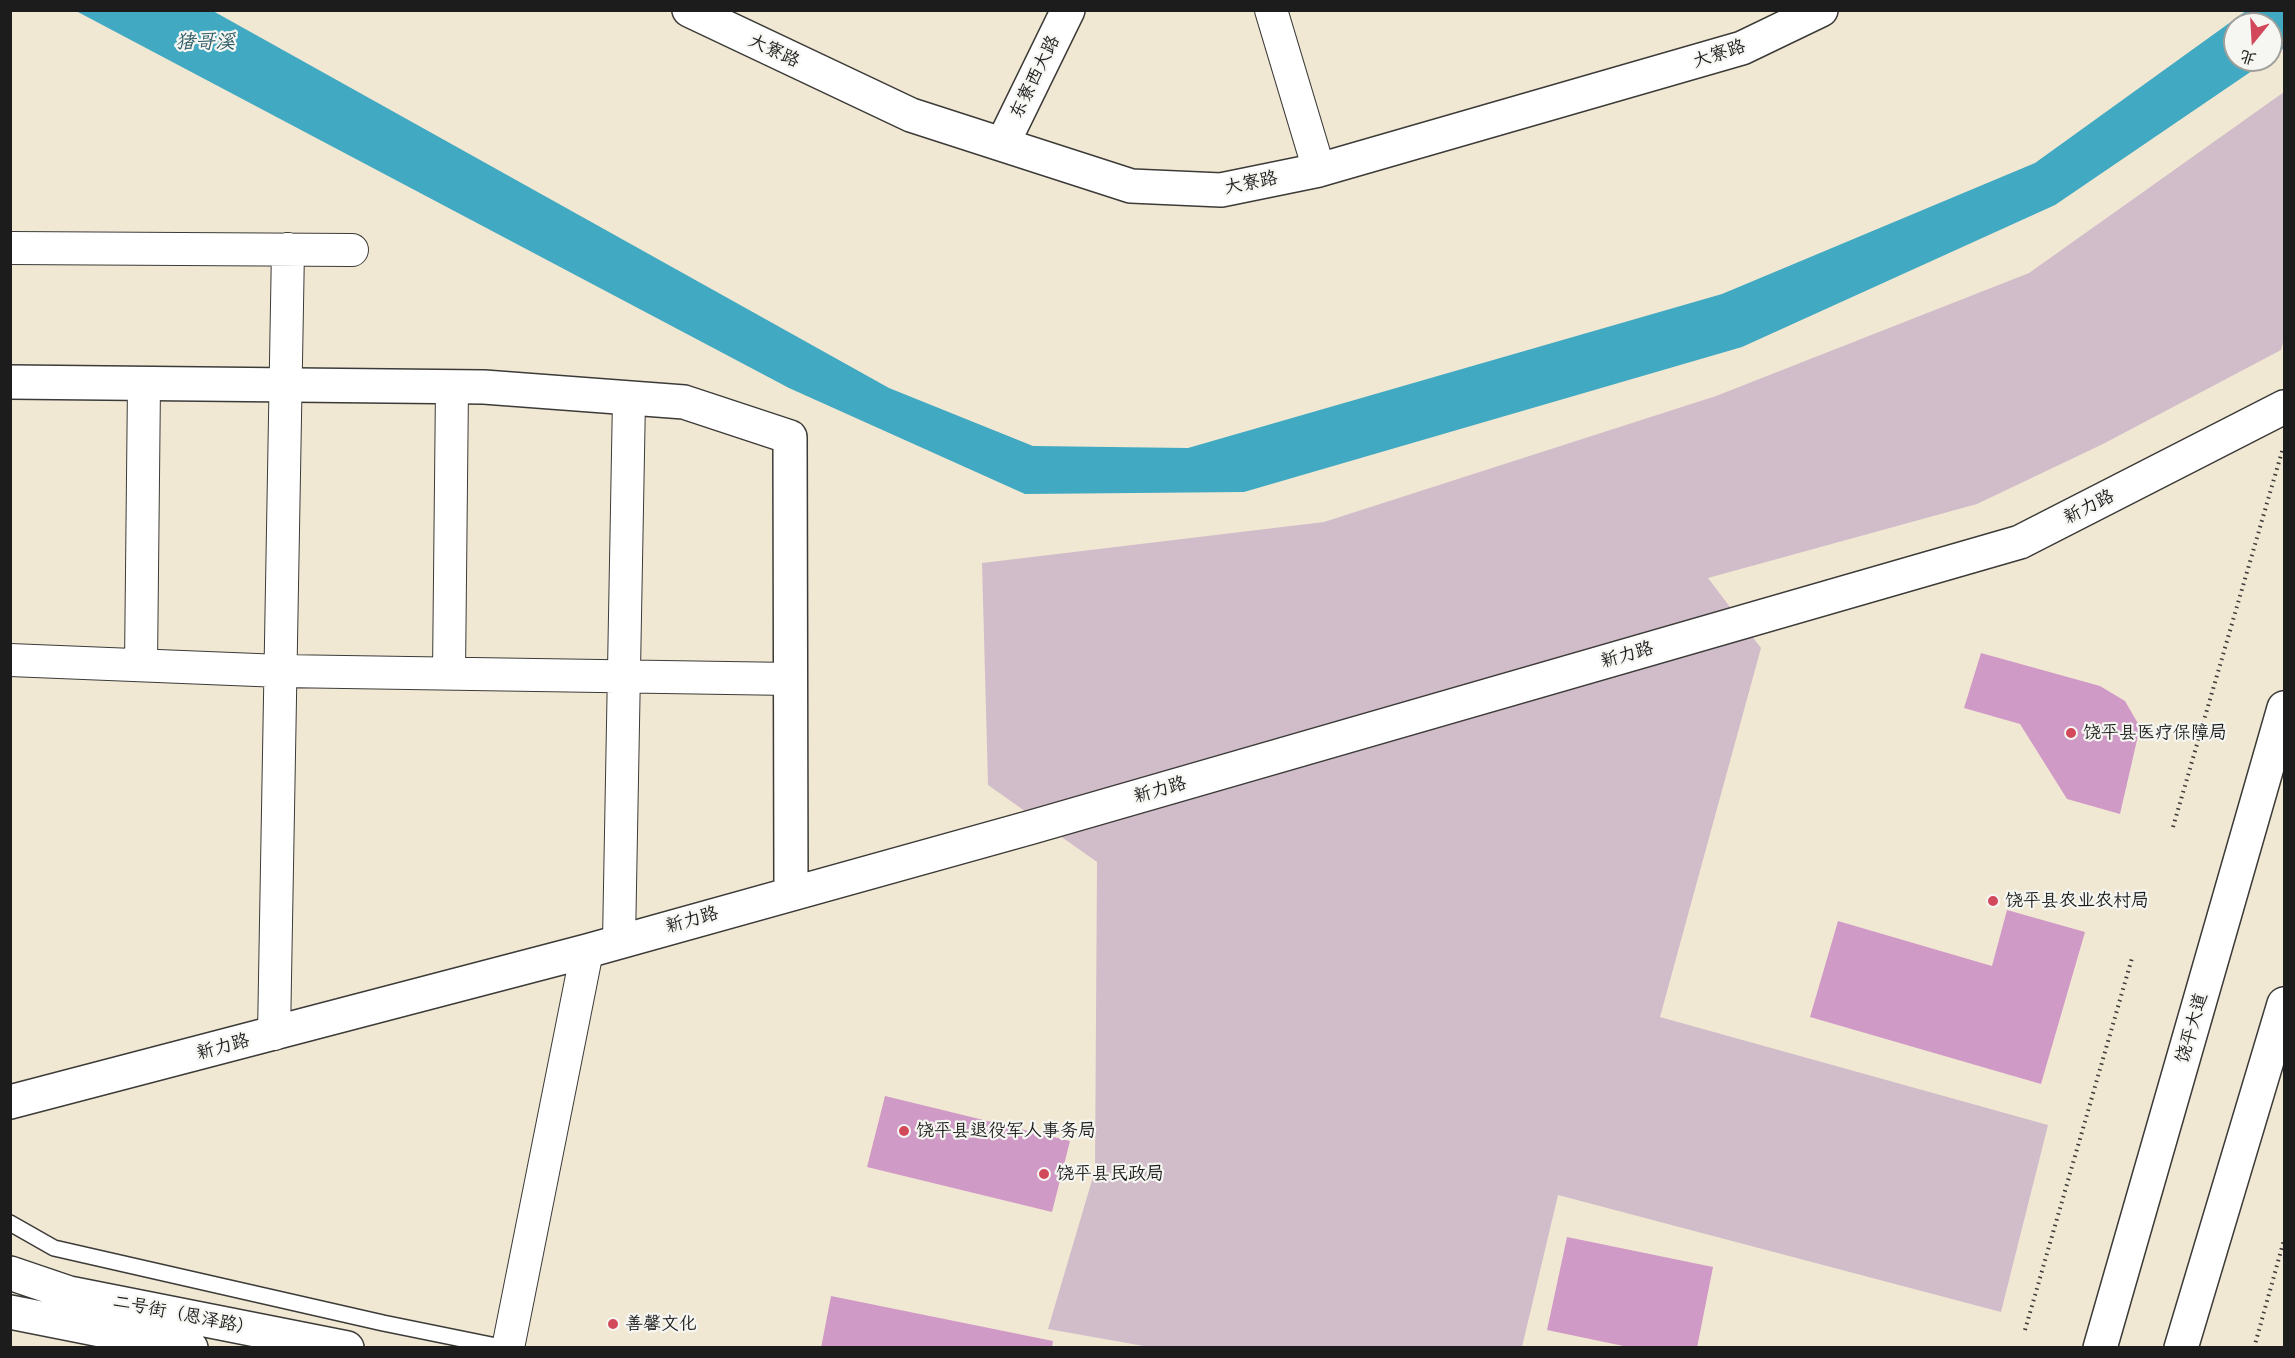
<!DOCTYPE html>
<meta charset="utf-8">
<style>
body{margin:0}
#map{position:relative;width:2295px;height:1358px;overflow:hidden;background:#f1e8d4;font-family:"Comic Neue","LXGW WenKai TC",sans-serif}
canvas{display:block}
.frame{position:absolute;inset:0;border:12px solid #1c1c1c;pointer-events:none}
.north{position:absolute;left:2223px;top:12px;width:60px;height:60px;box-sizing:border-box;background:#f6f6f2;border:2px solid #9f9f9c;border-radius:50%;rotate:198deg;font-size:16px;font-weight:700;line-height:24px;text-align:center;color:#1c1c1c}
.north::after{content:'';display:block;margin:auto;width:21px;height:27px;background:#d1495b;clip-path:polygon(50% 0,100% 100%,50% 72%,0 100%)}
</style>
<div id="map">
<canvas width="2295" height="1358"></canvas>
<div class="frame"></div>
<div class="north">北</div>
</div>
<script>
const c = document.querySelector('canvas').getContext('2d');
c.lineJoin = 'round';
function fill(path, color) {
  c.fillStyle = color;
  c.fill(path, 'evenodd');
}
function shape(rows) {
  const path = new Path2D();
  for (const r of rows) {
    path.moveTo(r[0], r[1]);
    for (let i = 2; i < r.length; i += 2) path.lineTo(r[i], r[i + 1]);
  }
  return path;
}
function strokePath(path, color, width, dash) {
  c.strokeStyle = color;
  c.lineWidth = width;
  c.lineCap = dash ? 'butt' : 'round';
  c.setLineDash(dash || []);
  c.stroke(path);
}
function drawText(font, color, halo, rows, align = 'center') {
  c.font = font + ' "Comic Neue","LXGW WenKai TC",sans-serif';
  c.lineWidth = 4.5;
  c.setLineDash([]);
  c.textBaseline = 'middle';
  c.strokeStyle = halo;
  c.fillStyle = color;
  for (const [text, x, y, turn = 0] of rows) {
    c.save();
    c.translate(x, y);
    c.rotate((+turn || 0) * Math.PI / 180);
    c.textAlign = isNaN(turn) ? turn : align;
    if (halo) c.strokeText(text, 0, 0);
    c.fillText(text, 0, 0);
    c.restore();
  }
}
const industrial = shape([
 [2284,92,2284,338,2281,350,2103,444,1977,504,1708,578,1761,648,1660,1017,2048,1125,2001,1312,1558,1195,1522,1347,1155,1348,1048,1329,1095,1170,1097,862,988,785,982,563,1324,522,1716,396,2029,273]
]);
const water = shape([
 [76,11,213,11,889,388,1033,446,1188,448,1722,294,2035,163,2246,11,2284,11,2284,48,2271,58,2271,24,2235,24,2235,60,2268,60,2055,205,1742,347,1244,492,1025,494,789,388]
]);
const building = shape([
 [1981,653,2100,686,2125,701,2140,727,2120,814,2067,799,2020,724,1964,708],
 [2007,910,2085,932,2041,1084,1810,1017,1838,921,1992,966],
 [885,1096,1070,1141,1052,1212,867,1167],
 [1567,1237,1713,1267,1697,1348,1633,1348,1547,1330],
 [831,1296,1053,1341,1052,1348,821,1348]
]);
const path = shape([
 [2173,827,2283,448],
 [2025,1330,2132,958],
 [2254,1348,2284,1240]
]);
const service = shape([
 [10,1223,54,1248,383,1323,506,1348]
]);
const minor = shape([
 [1271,10,1319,170],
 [10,248,352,250],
 [10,660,281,671,791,679],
 [141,665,144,384],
 [449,673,452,387],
 [619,941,629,399],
 [274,1034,288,249],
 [508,1348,587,951]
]);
const tertiary = shape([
 [689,10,911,115,1131,186,1221,190,1319,170,1742,48,1821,10],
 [1003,143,1068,10],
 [10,382,484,387,684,402,790,437,791,893],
 [10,1102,587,951,1032,827,2020,542,2284,407]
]);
const secondary = shape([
 [10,1273,69,1293,347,1348],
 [10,1312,191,1348]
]);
const primary = shape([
 [2100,1348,2284,708],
 [2181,1348,2284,1004]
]);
const markers = [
 [2071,733,6,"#d1495b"],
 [1993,901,6,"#d1495b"],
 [904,1131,6,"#d1495b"],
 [1044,1174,6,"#d1495b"],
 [613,1324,6,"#d1495b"]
];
const streetNames = [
 ["大寮路",774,51,25],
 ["大寮路",1719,54,-18],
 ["东寮西大路",1035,77,-64],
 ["大寮路",1251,183,-11],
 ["新力路",2089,507,-27],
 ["新力路",1627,655,-16],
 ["新力路",1160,790,-16],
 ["新力路",692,920,-16],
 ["饶平大道",2192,1028,-74],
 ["新力路",223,1047,-15],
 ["二号街（恩泽路)",178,1314,11]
];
const poiNames = [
 ["饶平县医疗保障局",2083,733],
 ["饶平县农业农村局",2005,901],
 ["饶平县退役军人事务局",916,1131],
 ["饶平县民政局",1056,1174],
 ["善馨文化",625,1324]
];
const waterNames = [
 ["猪哥溪",205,42]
];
fill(industrial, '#d1bdca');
fill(water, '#41a9c1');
fill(building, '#d09ac6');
strokePath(service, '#3c3b38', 18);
strokePath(minor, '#3c3b38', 34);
strokePath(tertiary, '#3c3b38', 36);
strokePath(secondary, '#3c3b38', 36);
strokePath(primary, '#3c3b38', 36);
strokePath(path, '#3c3b38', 4, [1.5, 4.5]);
strokePath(service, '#fff', 15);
strokePath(minor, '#fff', 32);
strokePath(tertiary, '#fff', 33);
strokePath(secondary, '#fff', 33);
strokePath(primary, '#fff', 33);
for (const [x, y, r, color] of markers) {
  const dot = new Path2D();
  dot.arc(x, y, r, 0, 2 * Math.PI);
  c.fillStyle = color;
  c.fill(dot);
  strokePath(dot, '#f6f6f2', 2);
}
drawText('18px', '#1c1c1c', '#f6f6f2', streetNames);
drawText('18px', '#1c1c1c', '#f6f6f2', poiNames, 'left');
drawText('italic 20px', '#2d5b66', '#f6f6f2', waterNames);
</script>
